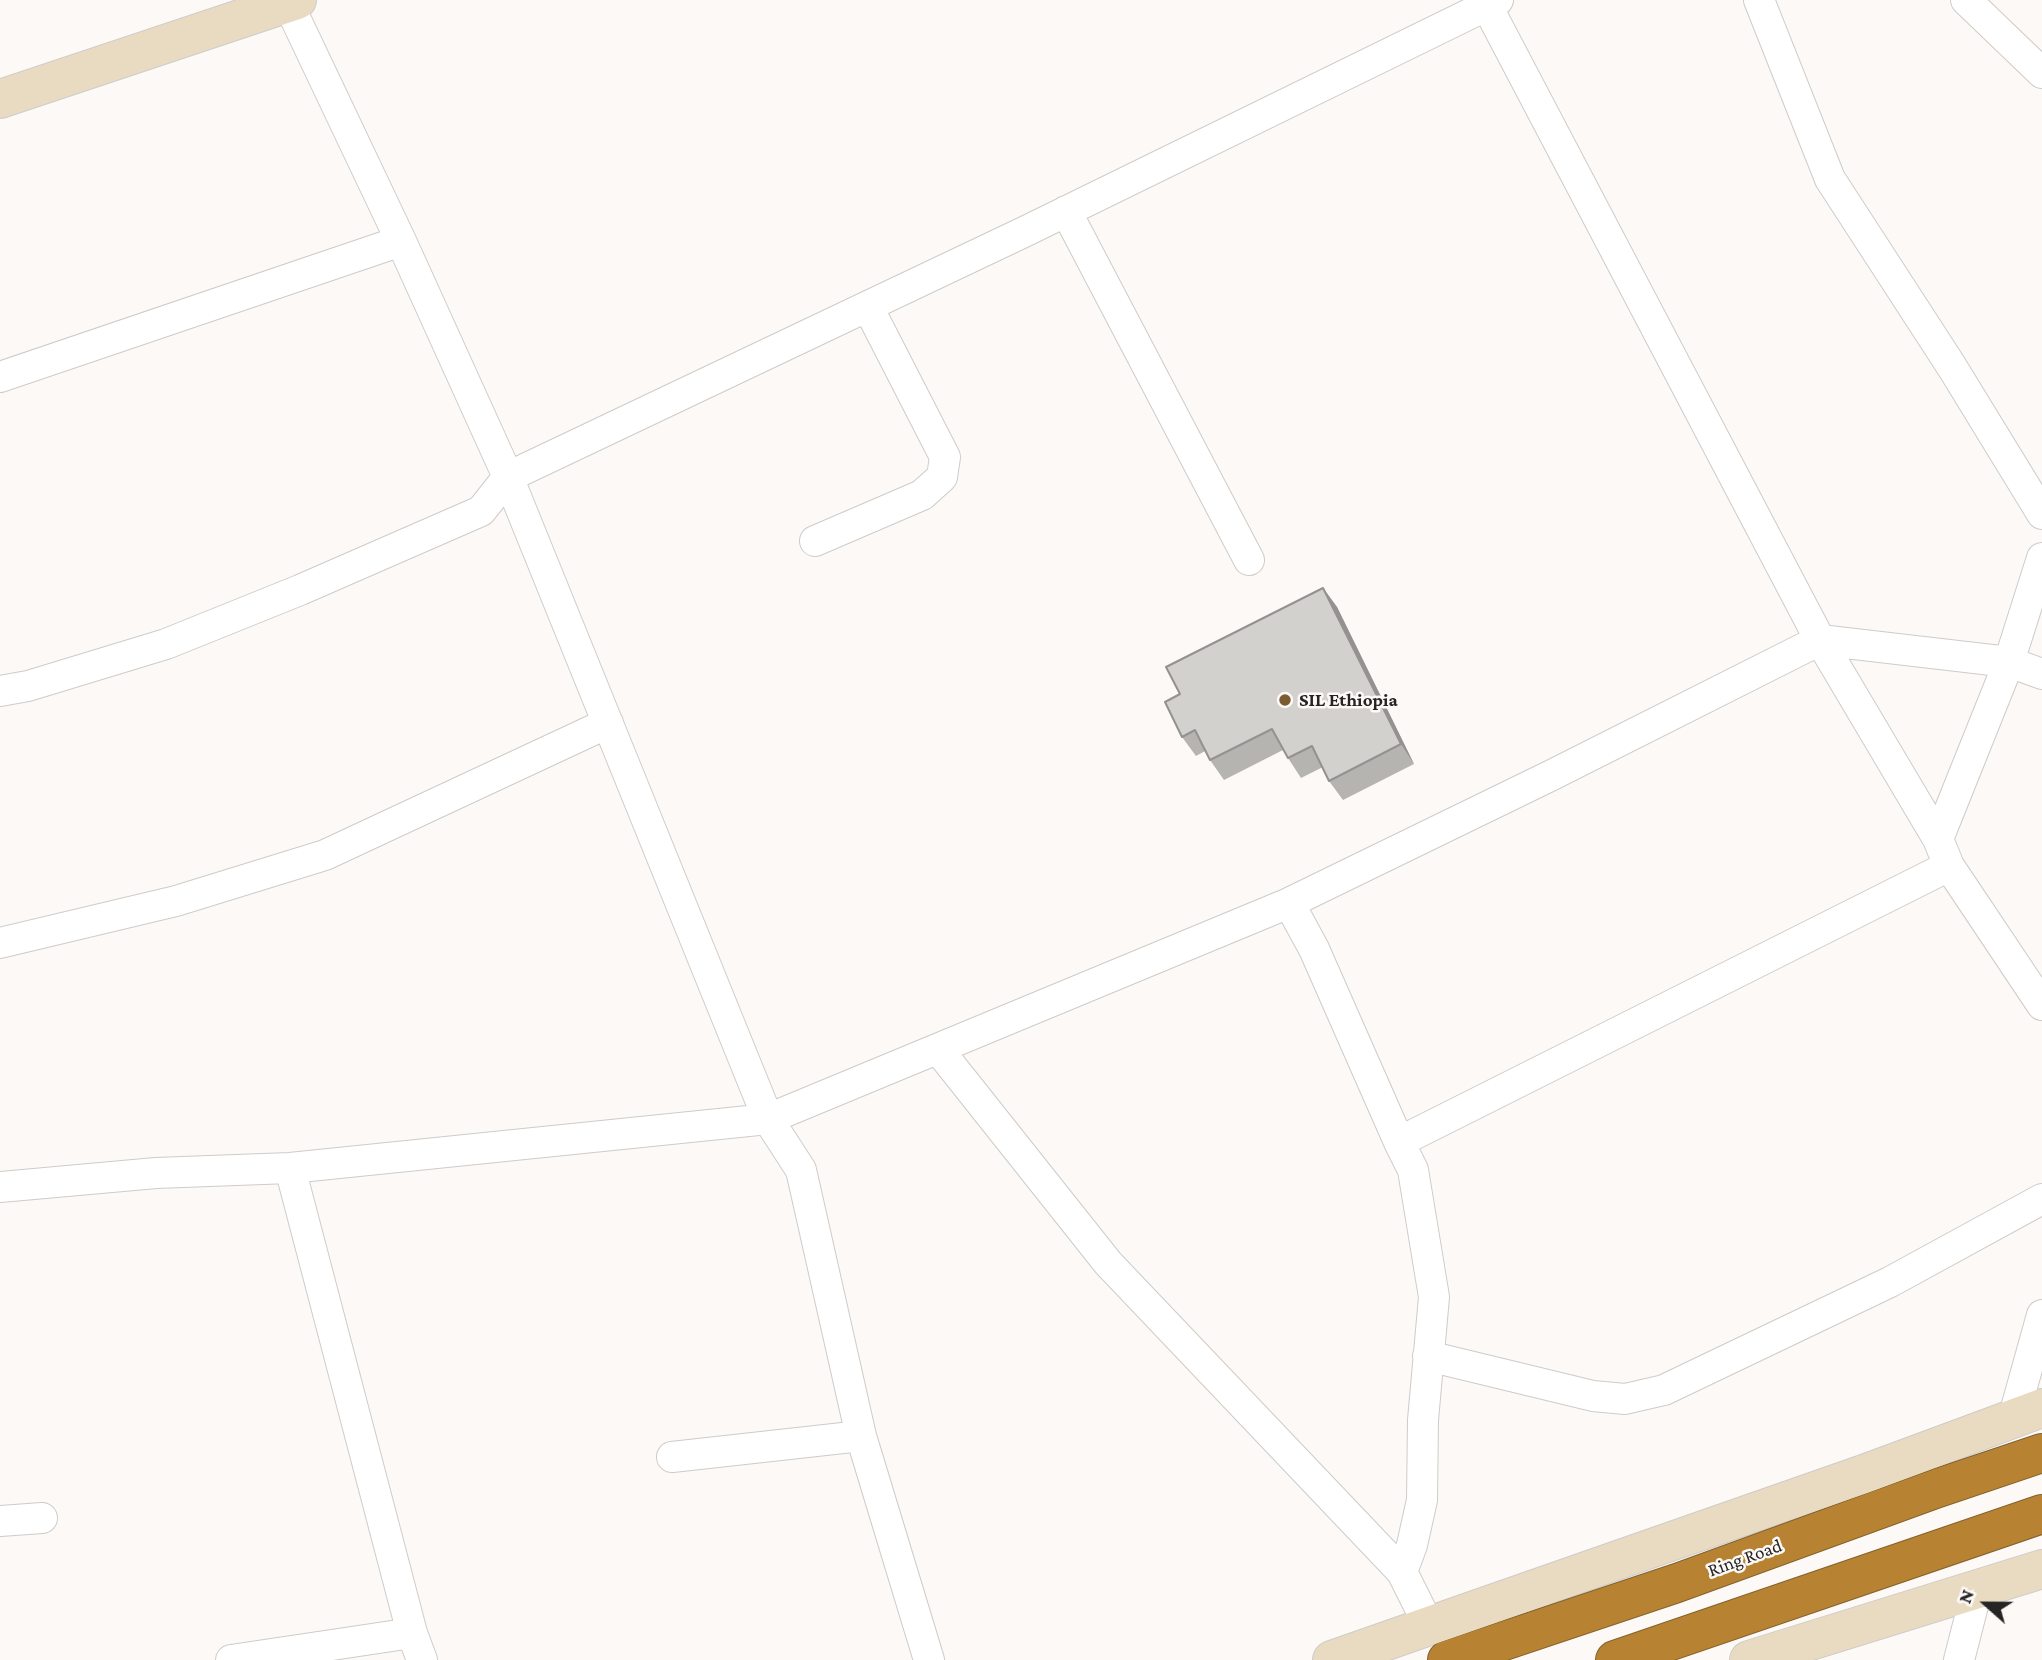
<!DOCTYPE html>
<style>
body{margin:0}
#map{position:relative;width:2042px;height:1660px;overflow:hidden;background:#fcf9f6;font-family:"Crimson Pro",serif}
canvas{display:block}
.north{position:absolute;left:1951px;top:1569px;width:70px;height:70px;-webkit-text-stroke:5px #fcf9f6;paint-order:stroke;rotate:291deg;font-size:19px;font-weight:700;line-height:28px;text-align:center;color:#262524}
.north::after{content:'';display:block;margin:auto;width:24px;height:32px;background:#262524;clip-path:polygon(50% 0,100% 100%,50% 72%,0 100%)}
</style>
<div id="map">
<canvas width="2042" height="1660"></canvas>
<div class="north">N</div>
</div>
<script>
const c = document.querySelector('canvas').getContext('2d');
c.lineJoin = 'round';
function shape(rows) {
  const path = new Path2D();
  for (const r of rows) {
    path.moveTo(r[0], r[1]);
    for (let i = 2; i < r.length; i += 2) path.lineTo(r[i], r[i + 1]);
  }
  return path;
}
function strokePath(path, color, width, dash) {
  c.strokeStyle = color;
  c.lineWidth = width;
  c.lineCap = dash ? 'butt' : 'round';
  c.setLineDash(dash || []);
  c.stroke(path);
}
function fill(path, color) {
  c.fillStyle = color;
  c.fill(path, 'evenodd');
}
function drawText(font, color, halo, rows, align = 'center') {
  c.font = font + ' "Crimson Pro",serif';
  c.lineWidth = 5;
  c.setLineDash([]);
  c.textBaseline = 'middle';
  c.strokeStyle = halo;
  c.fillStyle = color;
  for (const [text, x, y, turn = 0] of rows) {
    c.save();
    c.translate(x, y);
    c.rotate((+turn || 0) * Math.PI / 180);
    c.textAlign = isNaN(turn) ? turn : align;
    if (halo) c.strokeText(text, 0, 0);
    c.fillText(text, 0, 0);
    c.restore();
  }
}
const street = shape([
 [1759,0,1830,179,1952,367,2042,514],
 [1966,0,2042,73],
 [288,3,401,241,508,477,768,1119,801,1170,861,1436,929,1660],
 [1487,6,1820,640,1938,839,1949,866,2042,1005],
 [1066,211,1249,560],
 [0,377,401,241],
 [815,541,922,495,942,477,945,457,868,307],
 [2042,558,2009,662,2042,674],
 [0,691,28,686,166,644,300,590,481,511,508,477,1024,232,1498,0],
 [1289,903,1314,949,1399,1142,1413,1170,1434,1297,1423,1420,1422,1500,1412,1545,1402,1572],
 [0,943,176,901,325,855,608,723],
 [938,1049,1108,1263,1402,1572,1429,1626],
 [1399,1142,1949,866],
 [290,1168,412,1633,422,1660],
 [0,1187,156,1173,290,1168,768,1119,1289,903,1550,776,1820,640,2009,662,1938,839],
 [1428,1356,1593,1396,1625,1399,1664,1390,1890,1282,2042,1199],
 [2013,1419,2042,1315],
 [672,1457,861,1436],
 [0,1521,42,1518],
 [231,1660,412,1633],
 [1959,1660,1977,1590]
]);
const secondary = shape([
 [0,99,297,0],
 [1332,1660,1864,1474,2042,1408],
 [1749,1660,2042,1569]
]);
const highway = shape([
 [1447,1660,1677,1583,1938,1488,2042,1453],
 [1615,1660,2042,1514]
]);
const wall = shape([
 [1323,588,1337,607,1414,764,1343,800,1329,781,1323,767,1301,778,1288,758,1283,750,1224,780,1210,760,1205,751,1196,756,1182,737,1180,694]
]);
const shadedWall = shape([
 [1323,588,1337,607,1414,764,1401,744]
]);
const building = shape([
 [1323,588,1401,744,1329,781,1312,746,1288,758,1272,729,1210,760,1195,730,1182,737,1165,702,1180,694,1166,667,1323,588]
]);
const markers = [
 [1285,700,7,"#7a5c30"]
];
const poiNames = [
 ["SIL Ethiopia",1299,700]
];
const streetNames = [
 ["Ring Road",1745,1558,-20]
];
strokePath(street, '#ceccc9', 32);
strokePath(secondary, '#ceccc9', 40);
strokePath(highway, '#84622d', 40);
strokePath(street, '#fff', 30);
strokePath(secondary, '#e9dac2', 38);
strokePath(highway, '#b78332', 38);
fill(wall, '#b5b4b1');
fill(shadedWall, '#949290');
fill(building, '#d3d1ce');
strokePath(building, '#949290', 2);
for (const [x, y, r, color] of markers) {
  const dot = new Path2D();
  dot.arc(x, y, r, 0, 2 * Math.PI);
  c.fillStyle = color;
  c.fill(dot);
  strokePath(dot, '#fcf9f6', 2.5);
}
drawText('bold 19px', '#262524', '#fcf9f6', poiNames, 'left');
drawText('19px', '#262524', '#fcf9f6', streetNames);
</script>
